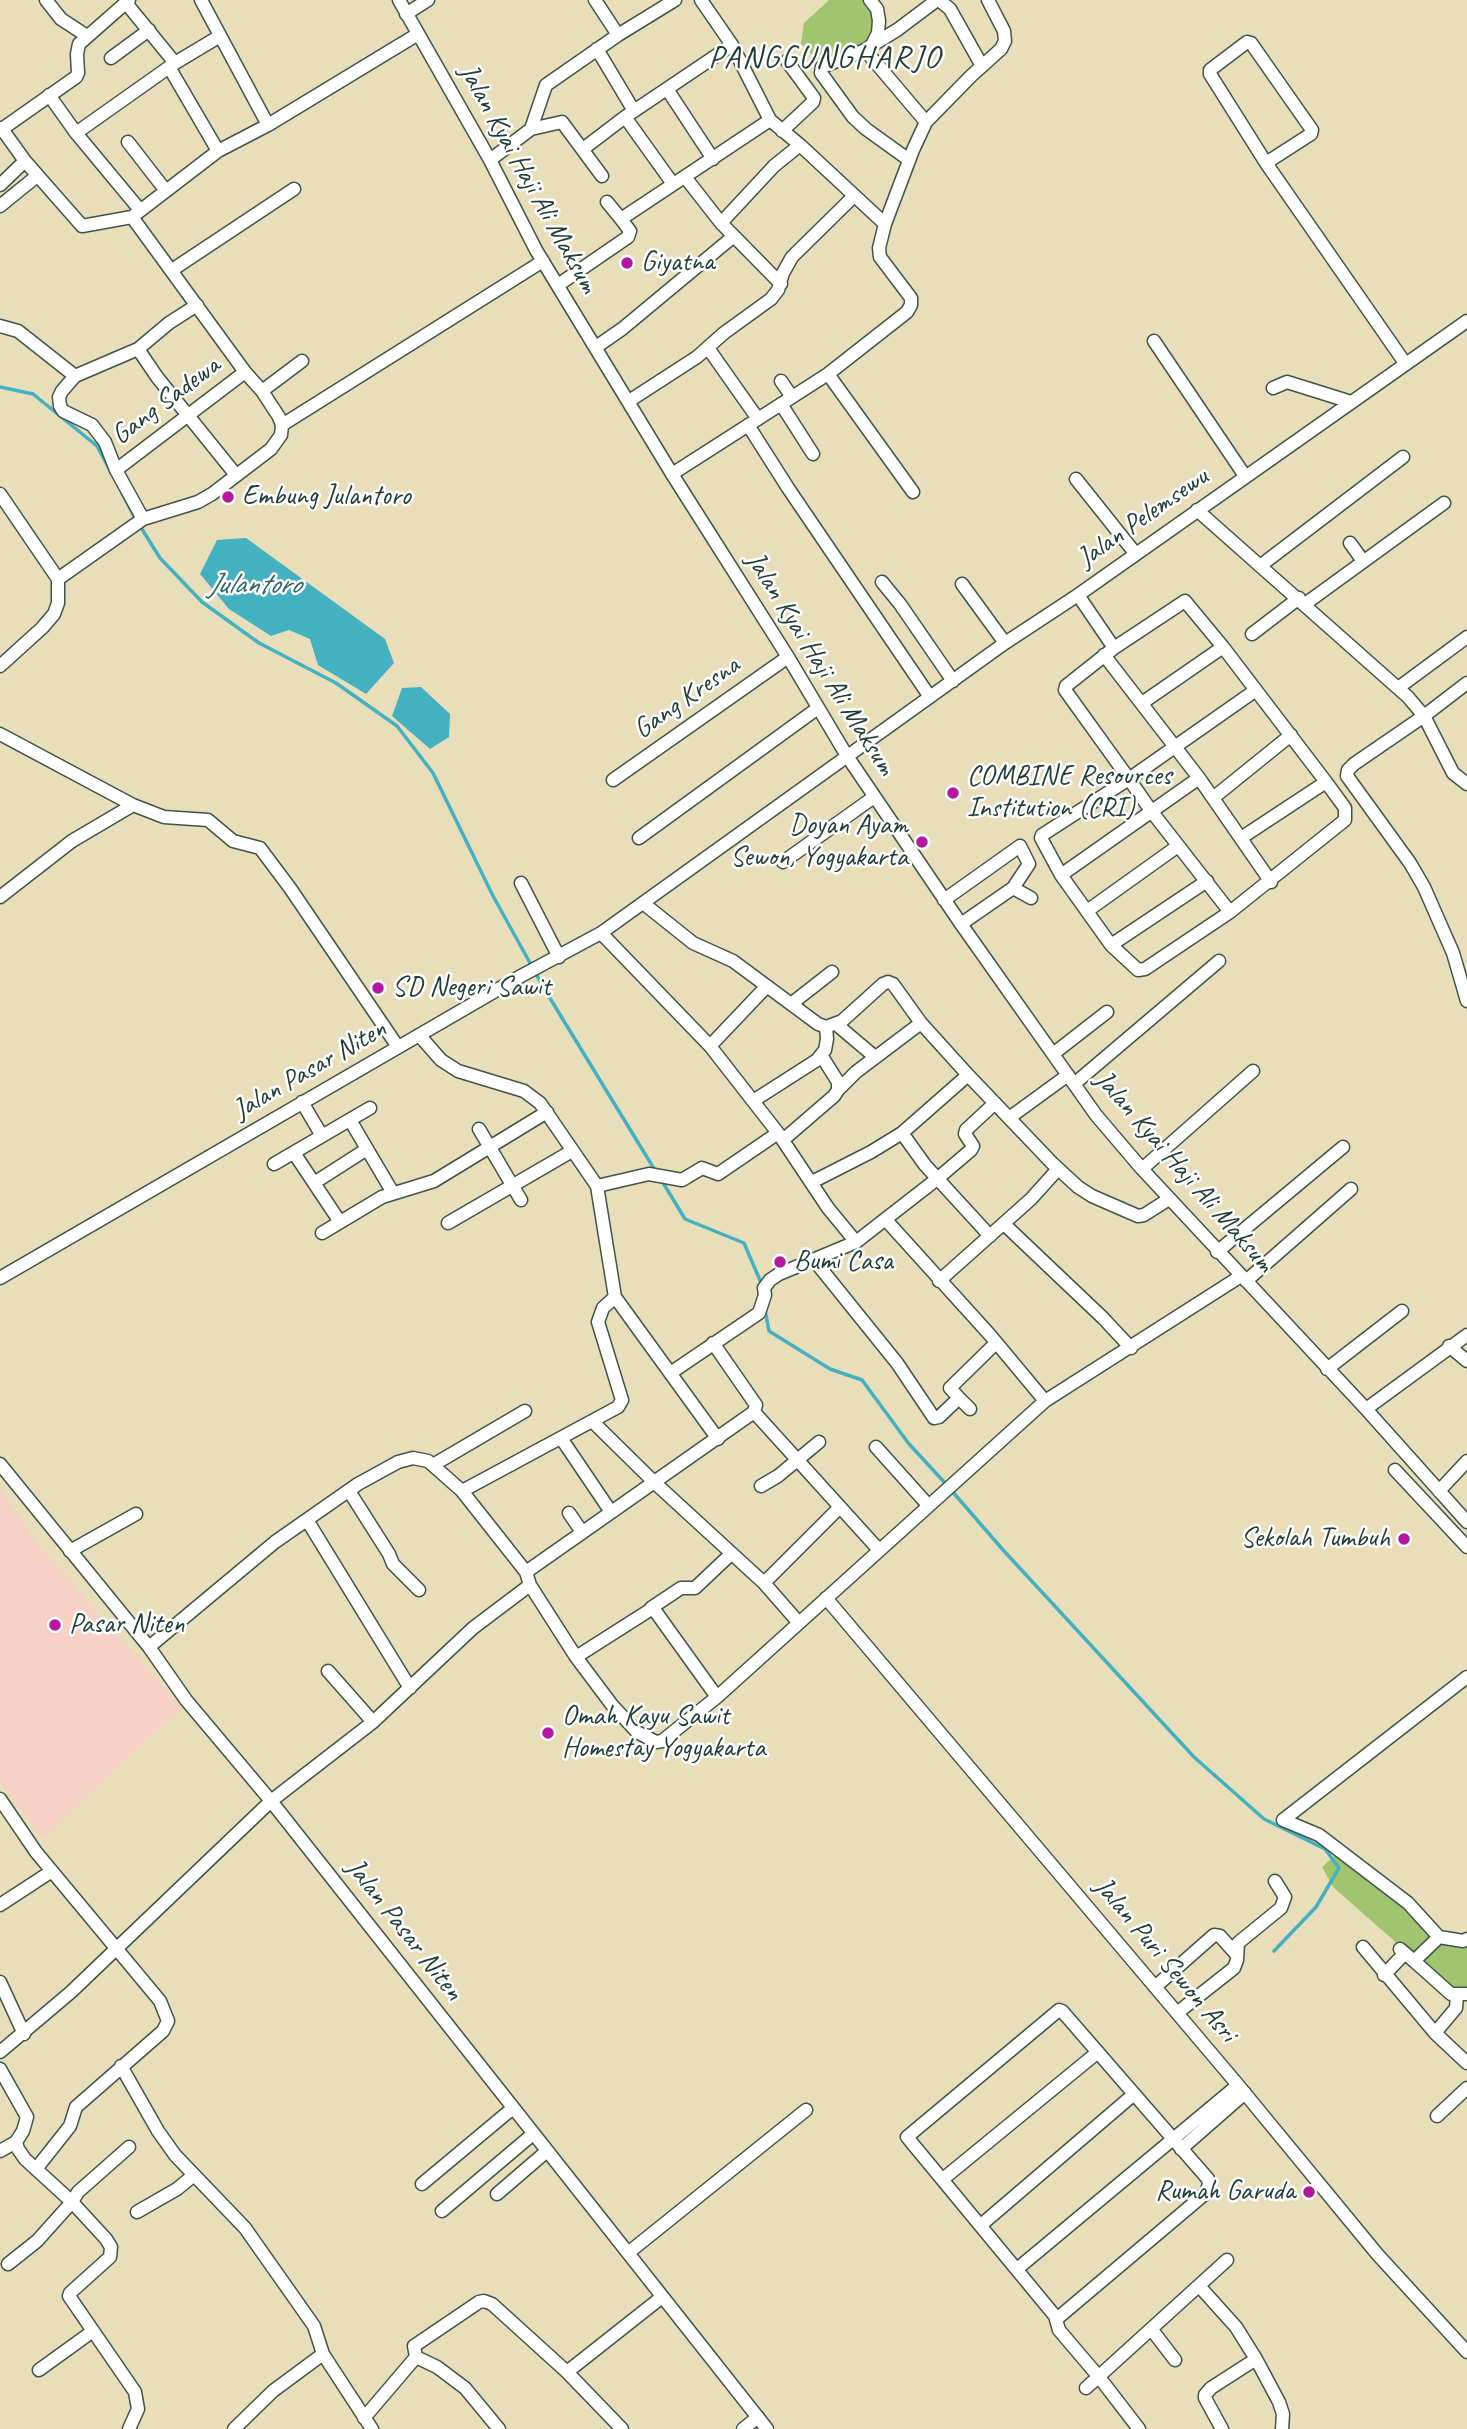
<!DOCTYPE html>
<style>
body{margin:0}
canvas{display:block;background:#e9deba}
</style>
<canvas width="1467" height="2429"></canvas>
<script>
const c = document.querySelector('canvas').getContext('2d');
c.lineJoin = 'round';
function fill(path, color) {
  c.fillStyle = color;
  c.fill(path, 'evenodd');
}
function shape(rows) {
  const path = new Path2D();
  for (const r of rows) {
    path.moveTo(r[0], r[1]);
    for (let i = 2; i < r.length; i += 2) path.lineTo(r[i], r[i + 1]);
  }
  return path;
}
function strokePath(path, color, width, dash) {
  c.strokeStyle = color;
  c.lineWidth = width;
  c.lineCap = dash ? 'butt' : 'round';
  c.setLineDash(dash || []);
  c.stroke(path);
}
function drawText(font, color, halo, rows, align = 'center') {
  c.font = font + ' Caveat,sans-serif';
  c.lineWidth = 5;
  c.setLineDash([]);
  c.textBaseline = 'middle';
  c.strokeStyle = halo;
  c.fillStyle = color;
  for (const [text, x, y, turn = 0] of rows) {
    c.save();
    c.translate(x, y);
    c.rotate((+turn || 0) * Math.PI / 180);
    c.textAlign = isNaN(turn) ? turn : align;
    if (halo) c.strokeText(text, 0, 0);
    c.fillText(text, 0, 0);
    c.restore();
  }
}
const built = shape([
 [0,1488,36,1542,182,1708,42,1839,0,1782]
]);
const green = shape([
 [829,0,876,0,883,21,868,43,822,64,801,44,804,23],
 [1338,1853,1406,1906,1435,1940,1467,1942,1467,1992,1451,1991,1333,1887,1322,1867]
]);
const water = shape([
 [246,538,385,639,394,663,366,694,318,665,310,639,289,630,271,636,229,609,200,574,217,540],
 [421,687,450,714,449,737,430,749,392,716,402,688]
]);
const stream = shape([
 [0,387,33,394,97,446,110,470],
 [122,493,136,520],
 [140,526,160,558,202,602,259,643,336,683,397,726,433,773,493,896,545,990,656,1172],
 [662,1181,685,1219,744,1243,762,1285],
 [765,1310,769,1331,830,1369,862,1380,909,1444,946,1484],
 [951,1490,1004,1551,1194,1757,1264,1819,1325,1849,1339,1868,1316,1907,1274,1951]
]);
const minor = shape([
 [46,0,61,19,87,36],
 [201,0,268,125],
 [399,0,490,160,536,250,672,474,788,657,847,756,961,924,1096,1115,1142,1169,1366,1409,1467,1522],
 [595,0,618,35],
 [870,0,877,9,879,21,878,33,872,45,865,50,926,122],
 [939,0,950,9,982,66],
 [126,3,175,63],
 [406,14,428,0],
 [874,44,897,30,937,0],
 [597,49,634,111],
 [865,50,822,67,821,73,853,117,866,129,909,160],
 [111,58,149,30],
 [169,67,218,151],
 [667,89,713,159],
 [49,95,76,133,140,210],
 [625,117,673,184],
 [0,128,2,129,76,77,78,73,77,54,79,44,129,0],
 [531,129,562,122,602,176],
 [0,130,2,129,25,161,82,226,132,217,218,151,268,125,418,34],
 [782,131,813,102,814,98,787,61],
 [76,133,175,63,220,36],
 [128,142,166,191],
 [583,149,625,117,732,45],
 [490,160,531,129,546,85,618,35,675,0],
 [1266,163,1311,134,1312,130,1251,43,1247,42,1210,70,1210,74,1266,163,1405,363],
 [685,177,721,223,781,284],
 [0,185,25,161],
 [607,202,621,219],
 [0,206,37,176],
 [721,223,774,166,800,145],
 [885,224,913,150,926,122,971,76,1001,49,1005,41,1004,31,988,0],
 [172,270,294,189],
 [558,285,628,237,630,231,621,219,770,120],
 [0,326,18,331,75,376],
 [1154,341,1245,476],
 [596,347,622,329,734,236],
 [708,348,758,419],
 [138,349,157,377,236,475],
 [828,374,913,492],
 [781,381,792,397],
 [1273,388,1287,382,1351,402],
 [262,391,302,361],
 [629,401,697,357,724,333,771,299,778,290,783,273,792,257,854,196],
 [781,404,813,454],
 [282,425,543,261],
 [748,425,788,488,930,697],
 [116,470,245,372],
 [672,474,828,374,907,312,911,305,911,298,880,257,879,248,885,224,800,145,770,120,732,45,701,0],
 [1076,479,1135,553],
 [0,494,58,579],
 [1197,510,1408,697,1424,716,1453,773,1467,784],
 [143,519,116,470,105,442,92,425,63,411,60,406,59,397,62,391,75,376,138,349,169,323,197,305],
 [1350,543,1363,561],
 [1260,566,1403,457],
 [882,582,900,604,953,681],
 [962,584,1005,643],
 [1078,595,1114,648],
 [1305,604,1444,503],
 [1252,634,1299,598],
 [1104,655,1199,778,1271,882],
 [0,666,42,628,54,614,58,603,58,579,143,519,198,502,212,494,271,449,281,435,282,425,279,417,262,391,245,372,132,217],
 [1467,683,1424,716,1354,764,1348,770,1347,776,1410,863,1424,887,1453,953,1467,1001],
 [1398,688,1467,637],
 [1142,703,1223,647],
 [0,734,133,805,164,817,208,820,233,841,260,848,290,888,398,1047],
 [613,780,788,657],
 [1213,798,1291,735],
 [639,838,818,708],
 [1241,838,1326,782],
 [783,862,874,797],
 [1061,875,1199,778],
 [521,883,559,957],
 [0,897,72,841,133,805],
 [944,900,1020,846,1029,864,1013,888],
 [643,903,693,943,733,961,818,1024,826,1027,842,1021,883,984,888,982,893,984,921,1023,968,1075,1052,1163,1078,1187,1092,1196,1138,1216,1144,1215,1169,1199],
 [1087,911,1178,846],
 [1230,912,1152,812,1129,779,1065,690,1066,686,1114,648,1185,601,1223,647,1326,782,1345,808,1345,820,1230,912,1145,969,1138,970,1111,945,1061,875,1041,838,1042,835,1129,779,1256,690],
 [961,924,1013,888,1031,898],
 [601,933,710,1046,778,1133,828,1208,856,1242],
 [1111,945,1207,881],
 [791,1004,832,972],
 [836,1024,875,1057],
 [419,1035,441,1060,458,1071,524,1091,540,1103,597,1186,615,1297,603,1308,598,1322,622,1400,618,1407,462,1491],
 [710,1046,767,986],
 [1053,1054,1107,1012],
 [1074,1084,1219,961],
 [838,1090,856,1072,921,1023],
 [753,1101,817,1060,825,1050,827,1039,826,1027],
 [302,1102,322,1136],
 [1009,1118,1068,1075],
 [350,1120,393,1193],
 [479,1129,521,1200],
 [902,1133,925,1165,990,1236],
 [783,1140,834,1096,838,1090,838,1082,821,1055],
 [294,1153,340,1222],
 [274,1164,370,1108],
 [1142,1169,1253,1071],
 [812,1182,871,1152,902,1133,968,1075],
 [314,1183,367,1149],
 [597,1186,649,1174,682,1180,702,1168,718,1174,778,1133],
 [886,1220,990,1335,1045,1401],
 [448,1223,572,1151],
 [1004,1224,1103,1318,1131,1348],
 [322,1233,382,1197,434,1181,547,1112],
 [1217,1252,1343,1147],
 [814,1260,897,1363,934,1418,939,1417,959,1398,950,1388,996,1343],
 [0,1278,521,976,601,933,1005,643,1078,595,1467,321],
 [939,1281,1031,1199,1058,1169],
 [1246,1281,1351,1189],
 [615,1297,718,1439],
 [713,1343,756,1405,754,1412],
 [1449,1346,1467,1361],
 [1327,1369,1402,1311],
 [672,1372,759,1313,765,1295,764,1288,770,1280,779,1274,856,1242,937,1179,971,1150,973,1146,965,1134,966,1130,995,1103],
 [959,1398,970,1409],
 [1366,1409,1467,1335],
 [592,1421,655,1483,764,1583],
 [561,1438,611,1512],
 [876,1447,928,1505],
 [0,1464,149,1647,186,1700,271,1801,767,2429],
 [433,1465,525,1411],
 [1395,1470,1467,1547],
 [761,1486,778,1476,819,1442],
 [349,1491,389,1554,393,1564,419,1590],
 [1439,1491,1467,1461],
 [569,1513,582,1532],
 [307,1520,410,1688],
 [70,1551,136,1514],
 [526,1572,754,1412,879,1550],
 [826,1598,1238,2085,1378,2255,1467,2352],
 [651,1608,681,1588,695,1588,731,1554],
 [799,1623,764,1583,839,1508],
 [149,1647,275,1542,358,1484,398,1462,413,1458,428,1461,462,1491,526,1572,530,1585,576,1657,612,1705,637,1732,656,1742,662,1741,717,1697,1045,1401,1241,1276],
 [576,1657,653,1608,717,1697],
 [328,1671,373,1722],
 [1467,1677,1283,1820,1319,1835,1408,1903,1439,1937,1463,1941,1467,1939],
 [0,1799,36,1852,160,2001,168,2021,163,2031,76,2107,70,2126,36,2169],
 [0,1905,52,1871],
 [1363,1947,1435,2033,1467,2063],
 [1400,1949,1414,1961,1439,1937],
 [1414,1961,1451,1994,1466,1994],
 [1384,1975,1405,1953],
 [0,1982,24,2034],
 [1155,1987,1214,1935,1220,1936,1236,1954],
 [1059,2010,1062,2011,1208,2179,1209,2184,1206,2193,1059,2317,1055,2316,907,2137,1059,2010],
 [1177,2013,1234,1968,1237,1960,1238,1943,1281,1908,1285,1897,1275,1881],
 [1435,2033,1456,2008,1457,1995],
 [0,2052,71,1992,271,1801,373,1722,473,1628,530,1585],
 [121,2066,158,2131,175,2155,245,2228,314,2326,323,2354,372,2429],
 [0,2069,27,2117,23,2131,16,2142,18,2149,25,2159,72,2202,106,2239,111,2247,110,2257,70,2293,69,2296,135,2392,138,2409,129,2429],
 [1437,2116,1467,2088],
 [1181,2149,1245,2093],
 [0,2151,16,2142],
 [943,2179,1098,2052],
 [422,2184,513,2108],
 [497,2194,547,2151],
 [442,2211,533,2134],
 [137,2212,177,2189,194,2175],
 [981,2225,1133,2095],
 [628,2253,806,2110],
 [8,2264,37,2241,72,2202,78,2192,129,2147],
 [1017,2269,1238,2085],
 [1200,2287,1236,2327,1256,2359,1279,2402,1283,2414,1282,2429],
 [1055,2316,1059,2330,1099,2377,1139,2429],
 [1152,2330,1175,2360],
 [416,2357,437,2367,465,2388,499,2429],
 [39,2370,93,2331],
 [567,2372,662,2297],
 [1086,2388,1227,2260],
 [364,2418,416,2357,414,2346,479,2302,484,2301,492,2304,567,2372,622,2429],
 [234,2429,273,2391,323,2354],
 [743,2429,758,2417],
 [1222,2429,1205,2398,1205,2395,1211,2388,1256,2359]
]);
const markers = [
 [627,263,7,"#b5179e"],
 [228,497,7,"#b5179e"],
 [953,793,7,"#b5179e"],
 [922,842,7,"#b5179e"],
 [378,988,7,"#b5179e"],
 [780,1262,7,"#b5179e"],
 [1404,1539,7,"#b5179e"],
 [55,1625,7,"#b5179e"],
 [548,1733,7,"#b5179e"],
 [1309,2192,7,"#b5179e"]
];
const streetNames = [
 ["Jalan Kyai Haji Ali Maksum",528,179,61],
 ["Gang Sadewa",166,401,-37],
 ["Jalan Pelemsewu",1143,518,-35],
 ["Jalan Kyai Haji Ali Maksum",820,664,58],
 ["Gang Kresna",687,698,-35],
 ["Jalan Pasar Niten",310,1070,-30],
 ["Jalan Kyai Haji Ali Maksum",1184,1172,49],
 ["Jalan Pasar Niten",404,1930,52],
 ["Jalan Puri Sewon Asri",1165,1960,50]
];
const poiNames = [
 ["Giyatna",641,263],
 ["Embung Julantoro",242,497],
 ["COMBINE Resources",967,777],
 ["Institution (CRI)",967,809],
 ["Doyan Ayam",908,826,"right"],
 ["Sewon, Yogyakarta",908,858,"right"],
 ["SD Negeri Sawit",392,988],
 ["Bumi Casa",794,1262],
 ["Sekolah Tumbuh",1390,1539,"right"],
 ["Pasar Niten",69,1625],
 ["Omah Kayu Sawit",562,1717],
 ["Homestay Yogyakarta",562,1749],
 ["Rumah Garuda",1295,2192,"right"]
];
const waterNames = [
 ["Julantoro",254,585]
];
const quarterNames = [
 ["PANGGUNGHARJO",825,59]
];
fill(built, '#f6d1c5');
fill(green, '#a1c56e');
fill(water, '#44b1c1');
strokePath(stream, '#44b1c1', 3.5);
strokePath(minor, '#3d5548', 15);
strokePath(minor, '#fff', 12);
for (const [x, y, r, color] of markers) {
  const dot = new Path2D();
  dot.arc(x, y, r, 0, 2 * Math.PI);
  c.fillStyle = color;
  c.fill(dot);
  strokePath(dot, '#fff', 2.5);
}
drawText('28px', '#1f3d34', '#fff', streetNames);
drawText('28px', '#1f3d34', '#fff', poiNames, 'left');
drawText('italic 30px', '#2c6665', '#fff', waterNames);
c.letterSpacing = '2px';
drawText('32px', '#1f3d34', '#fff', quarterNames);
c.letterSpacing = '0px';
</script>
